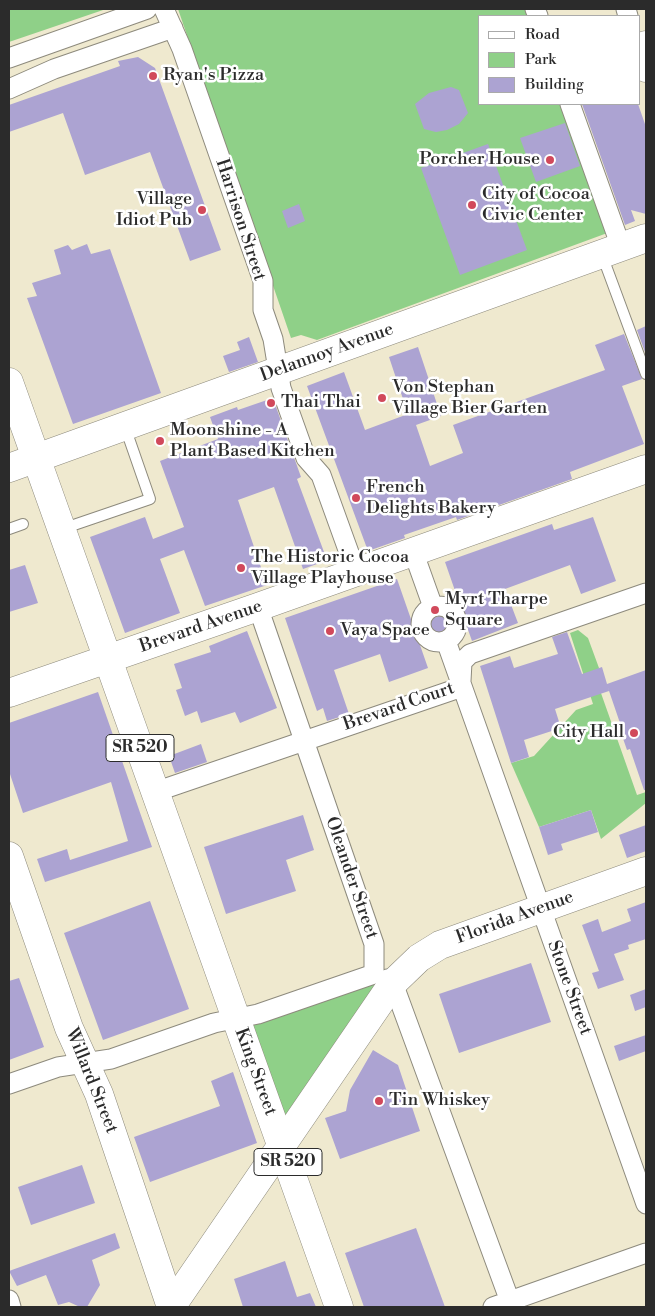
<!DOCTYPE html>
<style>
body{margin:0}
#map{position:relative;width:655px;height:1316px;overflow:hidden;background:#efe9cf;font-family:"Libre Bodoni",serif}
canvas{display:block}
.frame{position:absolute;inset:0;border:10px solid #2b2b2b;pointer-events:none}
.legend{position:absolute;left:478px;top:15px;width:162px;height:90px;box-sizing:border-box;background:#fff;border:1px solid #aaa;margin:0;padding:6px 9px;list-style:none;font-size:15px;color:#2b2b2b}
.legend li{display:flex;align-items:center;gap:10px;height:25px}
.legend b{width:25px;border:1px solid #aaa}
</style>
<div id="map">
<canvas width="655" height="1316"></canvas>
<div class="frame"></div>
<ul class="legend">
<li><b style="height:6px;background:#fff"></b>Road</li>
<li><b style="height:14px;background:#8fd088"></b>Park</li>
<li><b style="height:14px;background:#aca3d2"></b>Building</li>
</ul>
</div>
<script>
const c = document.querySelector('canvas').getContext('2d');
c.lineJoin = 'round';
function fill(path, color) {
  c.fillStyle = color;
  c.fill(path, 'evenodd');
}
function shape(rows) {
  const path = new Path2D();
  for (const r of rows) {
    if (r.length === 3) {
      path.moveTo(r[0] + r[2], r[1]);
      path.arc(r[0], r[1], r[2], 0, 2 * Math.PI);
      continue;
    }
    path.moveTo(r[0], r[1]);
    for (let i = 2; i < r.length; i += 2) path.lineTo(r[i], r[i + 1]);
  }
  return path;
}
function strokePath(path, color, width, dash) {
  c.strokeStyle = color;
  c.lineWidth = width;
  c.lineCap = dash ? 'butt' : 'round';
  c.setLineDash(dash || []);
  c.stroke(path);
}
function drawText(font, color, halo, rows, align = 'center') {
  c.font = font + ' "Libre Bodoni",serif';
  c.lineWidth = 5;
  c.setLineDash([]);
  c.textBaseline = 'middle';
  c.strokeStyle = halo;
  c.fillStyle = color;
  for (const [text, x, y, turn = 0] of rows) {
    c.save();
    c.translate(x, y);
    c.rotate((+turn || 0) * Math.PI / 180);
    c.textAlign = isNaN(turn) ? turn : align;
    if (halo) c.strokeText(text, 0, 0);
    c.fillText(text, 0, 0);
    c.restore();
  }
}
const green = shape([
 [9,9,106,9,9,42],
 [178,9,529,9,531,16,479,16,479,104,563,104,610,232,317,340,301,335,291,338],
 [578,630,588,638,599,668,596,679,637,795,646,792,646,803,601,839,591,810,539,827,511,763,534,756,576,710,593,704,570,633],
 [374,984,380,986,285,1125,249,1025]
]);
const building = shape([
 [138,57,155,68,221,250,190,261,150,152,85,175,63,113,9,132,9,105,120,66,118,61],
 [451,87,459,90,468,113,459,124,447,130,436,132,424,129,415,104,429,93],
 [582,104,638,104,646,127,646,214,631,210,635,221,625,225],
 [565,123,580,166,536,182,520,138],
 [488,144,527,250,460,275,421,168],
 [299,204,305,221,288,228,282,211],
 [87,244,91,254,110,249,161,393,73,424,27,298,37,296,32,283,61,274,54,250,68,245,72,250],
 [646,326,646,355,637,330],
 [624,334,642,379,622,386,644,444,570,472,572,479,457,520,456,517,404,535,405,538,368,551,307,386,344,372,365,430,408,414,389,357,418,347,441,416,416,425,430,466,463,453,453,425,605,370,595,345],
 [249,337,258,362,229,372,223,356,240,350,237,342],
 [267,400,275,404,301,477,297,479,324,552,317,564,303,569,274,487,238,500,267,585,205,606,184,550,160,559,180,613,125,633,90,537,145,517,153,539,184,527,160,461,218,439,210,417,237,407,238,410],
 [593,517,616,581,581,594,570,565,505,589,518,623,472,641,466,624,450,631,442,631,437,635,427,628,430,618,437,617,443,611,460,605,445,562,552,524,554,530],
 [25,565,38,603,9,612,9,570],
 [397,579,428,668,389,682,380,654,334,670,349,714,327,721,323,708,317,711,285,618],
 [247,631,277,708,240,723,235,712,201,723,197,711,185,716,176,690,182,688,174,664,211,652,209,646],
 [567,632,582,674,602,667,607,684,646,670,646,790,644,790,630,749,627,750,619,727,621,726,607,685,609,691,555,709,561,728,524,740,529,757,511,763,480,666,510,656,514,668,558,654,552,637],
 [98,692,152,847,45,882,37,859,67,849,70,860,128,841,111,782,23,813,9,771,9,723],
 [201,744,207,762,175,773,169,756],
 [591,810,598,832,561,844,563,850,548,855,539,827],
 [303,815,314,850,286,860,296,891,226,914,204,847],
 [646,825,646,851,627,858,619,835],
 [150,901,189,1009,103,1040,64,933],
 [646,902,646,939,628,945,629,949,614,954,624,980,598,989,592,973,599,971,582,925,598,919,602,932,631,921,627,909],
 [531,963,551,1022,459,1053,439,994],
 [19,978,44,1047,9,1060,9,981],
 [646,989,646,1007,635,1011,630,995],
 [646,1035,646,1051,619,1061,614,1046],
 [373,1050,398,1065,420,1131,340,1159,325,1118,346,1111,350,1090],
 [233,1072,257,1143,150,1182,134,1137,220,1106,211,1081],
 [82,1165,95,1203,31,1225,18,1187],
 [416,1228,445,1307,364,1307,345,1253],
 [115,1233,120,1248,92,1260,100,1285,87,1307,80,1307,69,1302,58,1305,46,1275,17,1286,9,1271],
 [285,1261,297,1297,310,1293,316,1307,243,1307,234,1279]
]);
const lane = shape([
 [602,255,646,374],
 [9,529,23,524],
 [62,529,150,499,125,427]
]);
const street = shape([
 [164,9,182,49,263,281,263,310,273,339,281,388,306,458,321,475,356,572],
 [535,9,538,16],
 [626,9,628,16],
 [9,58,147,9],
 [9,89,54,69,173,28],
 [570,104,621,247],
 [413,551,433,607],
 [439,624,18],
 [258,607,374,944,374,974],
 [446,641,646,1204],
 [461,681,462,662,470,654,646,593],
 [155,792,462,687],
 [387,979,393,983,512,1307],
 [9,1084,58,1067,111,1059,214,1023,258,1014,374,974],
 [9,1300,11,1307],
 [493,1307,646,1253]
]);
const secondary = shape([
 [646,45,640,50,646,68],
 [9,468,646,238],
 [9,693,258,607,646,469],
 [171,1307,393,983,419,958,440,945,646,871]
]);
const primary = shape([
 [9,382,339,1307],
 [9,856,69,1028,99,1094,171,1307]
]);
const markers = [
 [153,76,5,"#d1495b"],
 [550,160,5,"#d1495b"],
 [472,205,5,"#d1495b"],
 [202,210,5,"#d1495b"],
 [382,398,5,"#d1495b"],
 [271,403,5,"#d1495b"],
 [160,441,5,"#d1495b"],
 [356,498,5,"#d1495b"],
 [241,568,5,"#d1495b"],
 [435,610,5,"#d1495b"],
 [330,631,5,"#d1495b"],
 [634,733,5,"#d1495b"],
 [379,1101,5,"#d1495b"]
];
const shields = [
 [140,748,68],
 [288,1162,68]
];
const shieldNames = [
 ["SR 520",140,748],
 ["SR 520",288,1162]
];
const poiNames = [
 ["Ryan's Pizza",163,76],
 ["Porcher House",540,160,"right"],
 ["City of Cocoa",482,195],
 ["Civic Center",482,216],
 ["Village",192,200,"right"],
 ["Idiot Pub",192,221,"right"],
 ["Von Stephan",392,388],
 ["Village Bier Garten",392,409],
 ["Thai Thai",281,403],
 ["Moonshine - A",170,431],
 ["Plant Based Kitchen",170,452],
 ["French",366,488],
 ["Delights Bakery",366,509],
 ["The Historic Cocoa",251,558],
 ["Village Playhouse",251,579],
 ["Myrt Tharpe",445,600],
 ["Square",445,621],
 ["Vaya Space",340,631],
 ["City Hall",624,733,"right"],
 ["Tin Whiskey",389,1101]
];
const streetNames = [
 ["Harrison Street",240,220,72],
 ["Delannoy Avenue",327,353,-20],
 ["Brevard Avenue",201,627,-19],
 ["Brevard Court",399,707,-19],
 ["Oleander Street",351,878,71],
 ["Florida Avenue",515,918,-20],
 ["Stone Street",569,988,70],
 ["King Street",255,1072,70],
 ["Willard Street",91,1081,68]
];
fill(green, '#8fd088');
fill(building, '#aca3d2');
strokePath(lane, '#8d8a7d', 12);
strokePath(street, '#8d8a7d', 21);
strokePath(secondary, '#8d8a7d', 29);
strokePath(primary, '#8d8a7d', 29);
strokePath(lane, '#fff', 10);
strokePath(street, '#fff', 19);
strokePath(secondary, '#fff', 28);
strokePath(primary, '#fff', 28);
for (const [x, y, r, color] of markers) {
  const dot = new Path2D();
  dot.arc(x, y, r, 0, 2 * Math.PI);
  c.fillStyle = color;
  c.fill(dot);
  strokePath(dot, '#fff', 2);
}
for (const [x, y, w] of shields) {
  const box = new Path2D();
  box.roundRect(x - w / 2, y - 13.5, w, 27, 4);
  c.fillStyle = '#fff';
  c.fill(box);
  strokePath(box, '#2b2b2b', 1);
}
drawText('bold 16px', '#2b2b2b', null, shieldNames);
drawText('18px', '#2b2b2b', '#fff', poiNames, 'left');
drawText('18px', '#2b2b2b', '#fff', streetNames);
</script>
